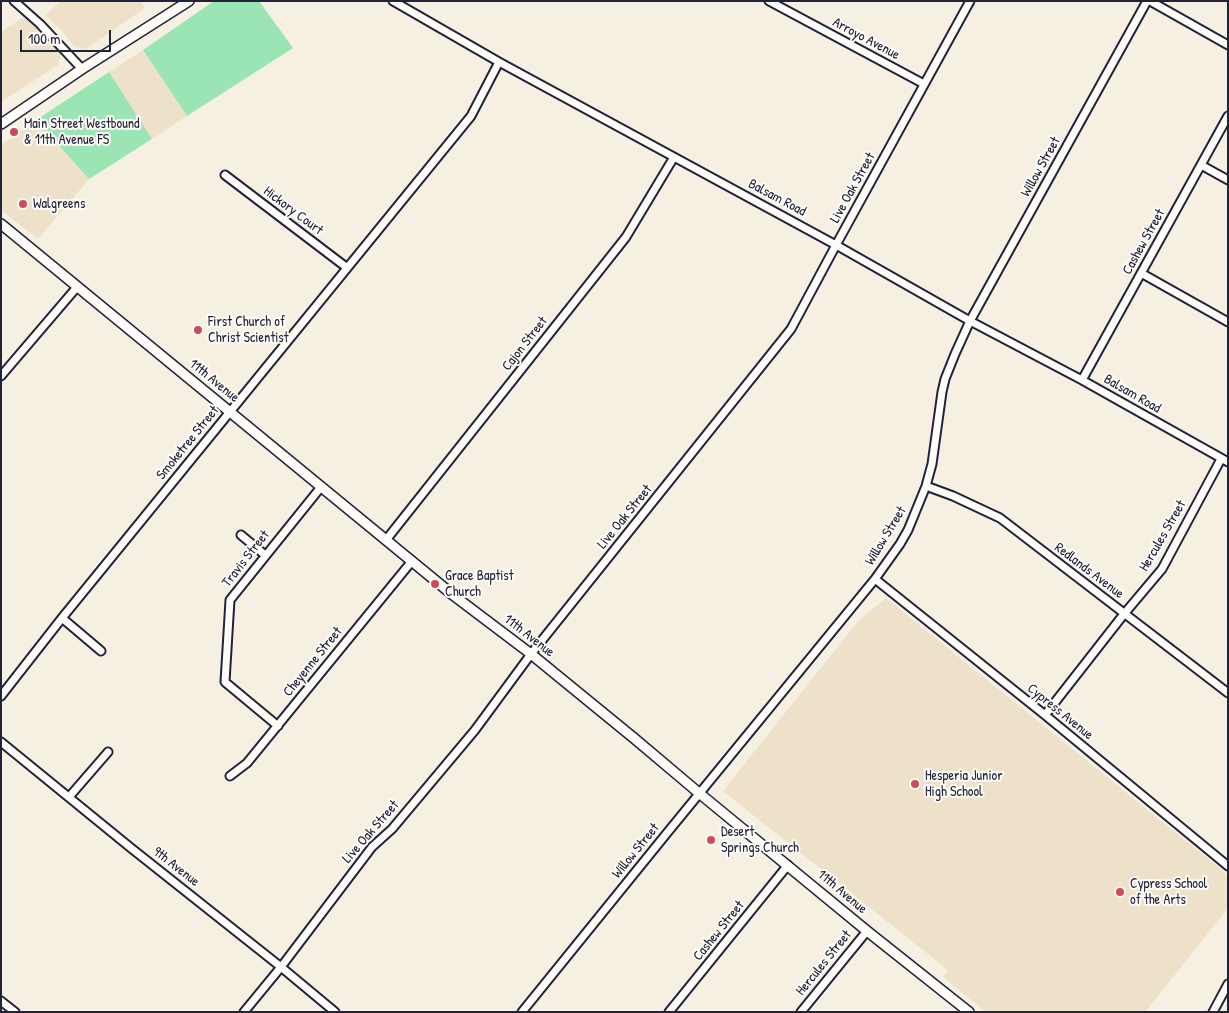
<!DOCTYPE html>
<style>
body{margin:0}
#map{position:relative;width:1229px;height:1013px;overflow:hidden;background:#f6f0e2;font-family:"Patrick Hand",sans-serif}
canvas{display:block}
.frame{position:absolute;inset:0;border:2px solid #22223b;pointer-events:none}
.scale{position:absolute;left:20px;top:30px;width:91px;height:22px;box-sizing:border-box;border:2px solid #22223b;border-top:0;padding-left:6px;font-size:15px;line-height:18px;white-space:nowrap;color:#22223b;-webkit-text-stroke:4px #fdfcf7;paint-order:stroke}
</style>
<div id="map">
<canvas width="1229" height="1013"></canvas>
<div class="frame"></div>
<div class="scale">100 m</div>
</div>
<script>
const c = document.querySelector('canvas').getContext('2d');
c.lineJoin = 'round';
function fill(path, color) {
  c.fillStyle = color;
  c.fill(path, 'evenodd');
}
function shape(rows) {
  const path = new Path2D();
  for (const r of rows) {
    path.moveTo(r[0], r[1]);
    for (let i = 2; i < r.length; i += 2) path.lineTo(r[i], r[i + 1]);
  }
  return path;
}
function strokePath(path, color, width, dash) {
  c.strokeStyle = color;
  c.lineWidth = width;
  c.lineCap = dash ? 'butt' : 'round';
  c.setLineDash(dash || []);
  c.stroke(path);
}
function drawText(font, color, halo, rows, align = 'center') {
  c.font = font + ' "Patrick Hand",sans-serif';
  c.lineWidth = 4;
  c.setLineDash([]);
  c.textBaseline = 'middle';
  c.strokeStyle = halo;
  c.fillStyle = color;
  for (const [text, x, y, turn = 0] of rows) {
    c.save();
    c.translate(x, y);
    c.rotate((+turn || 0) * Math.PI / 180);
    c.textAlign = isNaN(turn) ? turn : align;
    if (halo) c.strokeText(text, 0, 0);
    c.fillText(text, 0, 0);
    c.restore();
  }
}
const built = shape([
 [61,1,141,1,145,8,86,49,75,47,62,31,45,15],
 [24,17,52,43,61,54,58,65,1,102,1,32],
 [143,50,187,116,152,139,109,72],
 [36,120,89,179,38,239,1,210,1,145],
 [886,598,1228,875,1228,908,1145,1012,986,1012,943,977,948,970,723,791,859,620]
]);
const green = shape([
 [214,1,259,1,293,48,187,116,143,50],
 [109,72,152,139,89,179,36,120]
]);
const minor = shape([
 [14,1,40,24,82,69],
 [393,1,499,62,836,245,970,321,1082,380,1228,462],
 [769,1,924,84],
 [1150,1,1228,45],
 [1201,165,1228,180],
 [225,175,346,267],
 [1141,273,1228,322],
 [1,376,77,287],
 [1082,380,1228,116],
 [926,486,953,496,1000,518,1228,693],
 [241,535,265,555],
 [386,540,626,237,674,157],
 [875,579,1045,715,1228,866],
 [62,618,101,651],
 [1,696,62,618,471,116,499,62],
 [1045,715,1124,614,1162,569,1221,459],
 [278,726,225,682,230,600,321,487],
 [1,742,131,848,281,967,335,1012],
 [230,776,247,763,412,561],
 [69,797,108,752],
 [1,1001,15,1012],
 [244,1012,281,967,372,847,392,829,475,730,531,654,791,329,836,245,970,1],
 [522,1012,667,833,875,579,900,544,908,530,926,486,932,464,942,392,945,379,955,354,970,321,1147,1],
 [669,1012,788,865],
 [801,1012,867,931],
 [1213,1012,1228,984]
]);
const major = shape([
 [1,124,82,69,189,1],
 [1,224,386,540,453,595,531,654,635,739,699,793,867,931,969,1012]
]);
const markers = [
 [14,132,5,"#d1495b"],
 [23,204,5,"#d1495b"],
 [198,330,5,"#d1495b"],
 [435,584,5,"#d1495b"],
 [915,784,5,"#d1495b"],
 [711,840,5,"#d1495b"],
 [1120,892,5,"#d1495b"]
];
const streetNames = [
 ["Arroyo Avenue",866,39,28],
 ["Willow Street",1041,167,-61],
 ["Live Oak Street",853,188,-61],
 ["Balsam Road",777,198,28],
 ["Hickory Court",293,211,37],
 ["Cashew Street",1144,242,-61],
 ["Cajon Street",525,344,-52],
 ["11th Avenue",214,381,39],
 ["Balsam Road",1132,394,30],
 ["Smoketree Street",188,443,-51],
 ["Live Oak Street",625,517,-51],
 ["Willow Street",886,536,-59],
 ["Hercules Street",1163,536,-60],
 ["Travis Street",246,559,-52],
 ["Redlands Avenue",1089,571,37],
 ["11th Avenue",529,636,38],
 ["Cheyenne Street",313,662,-51],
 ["Cypress Avenue",1060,712,39],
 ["Live Oak Street",371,832,-49],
 ["Willow Street",636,851,-51],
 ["9th Avenue",176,867,38],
 ["11th Avenue",842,892,40],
 ["Cashew Street",719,931,-51],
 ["Hercules Street",824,963,-51]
];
const poiNames = [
 ["Main Street Westbound",24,124],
 ["& 11th Avenue FS",24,140],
 ["Walgreens",33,204],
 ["First Church of",208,322],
 ["Christ Scientist",208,338],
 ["Grace Baptist",445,576],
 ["Church",445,592],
 ["Hesperia Junior",925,776],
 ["High School",925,792],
 ["Desert",721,832],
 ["Springs Church",721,848],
 ["Cypress School",1130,884],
 ["of the Arts",1130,900]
];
fill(built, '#ede1c9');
fill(green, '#9be4b3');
strokePath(minor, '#22223b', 11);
strokePath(major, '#22223b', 12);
strokePath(minor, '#fdfcf7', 7);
strokePath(major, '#fdfcf7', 9);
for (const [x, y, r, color] of markers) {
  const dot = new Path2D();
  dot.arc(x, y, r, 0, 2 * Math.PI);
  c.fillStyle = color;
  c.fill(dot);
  strokePath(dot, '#fdfcf7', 2);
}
drawText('14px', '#22223b', '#fdfcf7', streetNames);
drawText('14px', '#22223b', '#fdfcf7', poiNames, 'left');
</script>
